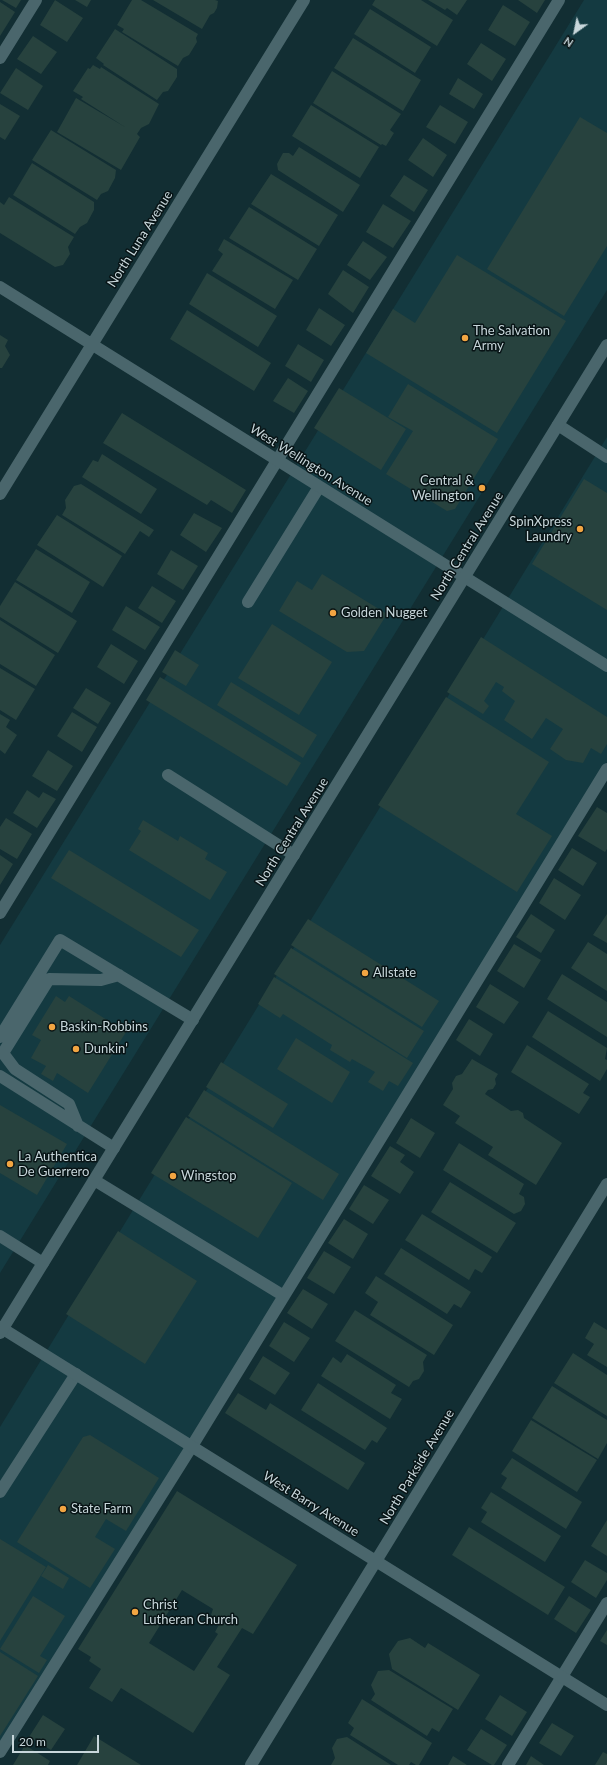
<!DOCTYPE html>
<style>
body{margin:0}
#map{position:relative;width:607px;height:1765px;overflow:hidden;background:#122e33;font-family:Lato,sans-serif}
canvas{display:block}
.north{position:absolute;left:555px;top:12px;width:40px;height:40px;-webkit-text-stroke:3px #081416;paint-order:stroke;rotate:213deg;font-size:11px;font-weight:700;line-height:16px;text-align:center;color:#c8d7db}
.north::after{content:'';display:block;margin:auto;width:14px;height:18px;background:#c8d7db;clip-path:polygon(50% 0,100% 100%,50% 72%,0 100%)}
.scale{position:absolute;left:12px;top:1735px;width:87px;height:18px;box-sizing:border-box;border:2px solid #c8d7db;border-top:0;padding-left:5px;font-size:12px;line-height:14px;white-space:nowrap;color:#c8d7db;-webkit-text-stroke:3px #081416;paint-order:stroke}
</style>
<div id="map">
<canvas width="607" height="1765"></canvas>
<div class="north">N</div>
<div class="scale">20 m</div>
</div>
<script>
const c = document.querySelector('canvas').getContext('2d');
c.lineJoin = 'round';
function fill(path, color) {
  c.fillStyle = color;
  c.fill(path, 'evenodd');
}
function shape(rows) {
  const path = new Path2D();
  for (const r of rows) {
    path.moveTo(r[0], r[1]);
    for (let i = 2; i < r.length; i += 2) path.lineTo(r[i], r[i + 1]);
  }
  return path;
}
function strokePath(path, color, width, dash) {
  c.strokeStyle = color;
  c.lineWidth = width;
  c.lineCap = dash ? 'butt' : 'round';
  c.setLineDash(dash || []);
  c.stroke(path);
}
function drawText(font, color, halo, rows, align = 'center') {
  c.font = font + ' Lato,sans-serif';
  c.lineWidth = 3;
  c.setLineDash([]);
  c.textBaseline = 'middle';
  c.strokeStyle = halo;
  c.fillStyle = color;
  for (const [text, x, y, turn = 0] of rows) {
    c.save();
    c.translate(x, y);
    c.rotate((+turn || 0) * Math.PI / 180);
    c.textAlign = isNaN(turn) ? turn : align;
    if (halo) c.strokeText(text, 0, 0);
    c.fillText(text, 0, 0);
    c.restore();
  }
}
const built = shape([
 [584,0,607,0,607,290,0,1273,0,945],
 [607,437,607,762,0,1751,0,1427]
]);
const building = shape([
 [2,0,21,0,16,8],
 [55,0,83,18,67,42,40,25],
 [75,0,91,0,87,7],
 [132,0,141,0,198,34,196,38,197,42,189,55,183,58,178,66,122,32,124,29,117,25],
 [153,0,215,0,218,1,217,8,214,13,210,15,202,29],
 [375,0,421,0,453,20,437,46,372,5],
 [428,0,467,0,457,15,447,8,445,10],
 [518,0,545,0,537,13],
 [0,2,15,12,0,36],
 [503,5,530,22,515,46,488,30],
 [370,9,431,47,415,73,354,34],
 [115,29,177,69,177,77,168,91,163,92,157,100,103,65,104,64,96,58],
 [33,36,57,52,41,74,17,59],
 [353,38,421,80,403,111,334,68],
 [481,43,506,59,492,81,467,64],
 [93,65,100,69,101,67,159,104,149,124,141,128,137,134,140,137,121,170,57,132,76,98,125,127,81,99,83,97,73,91,88,68,90,69],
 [16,68,43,86,28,110,0,93],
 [332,71,401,114,390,130,394,133,386,146,382,144,381,145,313,103],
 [458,78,483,94,474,109,449,94],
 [0,104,20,116,5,140,0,137],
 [311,105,379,147,360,178,292,136],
 [440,105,468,122,455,144,426,127],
 [580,117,607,133,607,246,564,316,487,269],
 [51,130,116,170,115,178,108,191,101,194,97,200,32,160],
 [423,138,447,155,433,177,408,160],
 [299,147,360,185,343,212,278,170,277,164,283,153,289,153,293,156],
 [32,163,94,202,94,210,87,223,80,227,75,234,13,195],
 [271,174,338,215,319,246,251,204],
 [404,175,428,190,414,212,390,196],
 [9,197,74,237,68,247,70,254,63,265,55,267,0,233,0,202,4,205],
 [383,204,411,221,393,248,366,232],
 [249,207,317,249,298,280,229,238],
 [224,239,293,280,275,309,212,271,223,254,218,250],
 [363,241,387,257,370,280,347,265],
 [457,255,566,321,497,433,366,353,393,309,415,323],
 [343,270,369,287,353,313,328,294],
 [207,273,277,316,258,347,189,304],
 [319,308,345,325,331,346,306,330],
 [187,310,271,363,254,391,170,339],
 [0,335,8,340,5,346,10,355,2,368,0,368],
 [298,344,324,360,311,382,285,366],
 [288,378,308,391,294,413,273,401],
 [408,384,498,439,455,509,447,511,386,474,413,431,388,417],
 [339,388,406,429,381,470,314,428],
 [122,413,246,490,232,513,211,500,207,505,103,443],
 [102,454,157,489,141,514,82,477,93,460,98,462],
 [584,479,607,493,607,610,532,564],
 [81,484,154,530,149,537,140,531,125,554,62,515,66,508,65,500,74,486],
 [194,513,222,528,206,552,180,535],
 [57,515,122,556,103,587,37,545],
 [36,549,90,582,72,613,16,580],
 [171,550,198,566,183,590,157,574],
 [322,574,387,614,364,651,347,652,279,611,297,581,312,590],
 [15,582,77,621,58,653,0,617,0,606],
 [152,586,176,601,162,623,138,608],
 [126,606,160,627,145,650,112,630],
 [0,620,55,655,36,686,0,664],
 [272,624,332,662,299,715,238,678],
 [481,637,607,717,607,744,601,754,591,748,583,763,566,760,550,749,563,729,546,718,532,739,504,720,515,701,502,691,504,687,496,682,484,701,489,706,483,714,447,692],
 [111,644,138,661,124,684,97,667],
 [175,650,199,665,186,686,162,672],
 [0,668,35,689,16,720,0,710],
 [160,677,301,763,287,786,146,700],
 [231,682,317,735,303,758,217,705],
 [86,688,111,703,98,724,73,708],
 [446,697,549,762,516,814,552,836,517,892,378,805],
 [72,712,97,727,82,752,57,736],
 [0,714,10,720,6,727,17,735,5,754,0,750],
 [48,750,73,766,57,791,32,776],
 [27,790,39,798,43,792,56,799,37,828,13,813],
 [597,807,607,813,607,849,605,852,578,836],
 [6,818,32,834,17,859,0,849,0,827],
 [143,820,178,841,180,836,208,853,205,859,227,872,210,900,129,850,141,831,138,829],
 [572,848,597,863,583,886,558,870],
 [69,850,199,930,181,957,51,878],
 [0,855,13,864,0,885],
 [554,878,581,895,565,920,539,903],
 [531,914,555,930,541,953,516,937],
 [607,914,607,943,593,935],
 [308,919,439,1001,422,1027,291,945],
 [588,942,607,954,607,991,571,968],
 [514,944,541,960,524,988,497,971],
 [291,948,424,1031,407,1058,274,974],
 [562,974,607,1002,607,1037,547,999],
 [274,977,413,1063,398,1086,389,1081,383,1091,368,1082,375,1072,352,1059,350,1062,330,1050,332,1045,283,1014,280,1018,258,1004],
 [490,984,519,1002,504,1024,476,1007],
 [56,996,65,1002,69,996,126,1032,88,1093,57,1073,53,1081,41,1074,46,1066,31,1058,41,1040,32,1035],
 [548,1011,607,1048,605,1059,607,1060,607,1069,600,1081,532,1037],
 [469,1019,493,1034,480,1056,456,1040],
 [296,1038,350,1072,332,1103,277,1069],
 [527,1045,589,1084,583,1093,590,1097,579,1114,511,1072],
 [472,1059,498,1074,495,1079,496,1084,493,1089,488,1090,485,1094,511,1111,518,1110,523,1113,524,1118,562,1143,536,1185,488,1155,493,1147,455,1123,460,1116,443,1105,453,1089,452,1083,456,1076,462,1074],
 [221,1062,288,1104,273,1128,206,1087],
 [204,1090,339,1174,323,1200,188,1116],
 [0,1105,67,1144,37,1195,0,1173],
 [186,1117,292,1183,258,1238,151,1173],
 [411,1118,435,1133,420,1158,396,1143],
 [459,1143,524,1184,519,1194,524,1197,525,1204,521,1211,514,1214,443,1170],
 [390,1146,405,1155,400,1162,414,1172,400,1194,371,1176],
 [450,1182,516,1223,497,1253,431,1212],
 [364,1185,389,1200,373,1224,349,1209],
 [422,1214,492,1257,482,1273,475,1269,469,1280,405,1240],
 [344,1219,368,1234,353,1259,328,1243],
 [118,1231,197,1281,145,1364,66,1314],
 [401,1248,471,1292,461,1308,454,1304,447,1314,384,1274],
 [324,1251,351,1267,334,1294,307,1278],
 [376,1276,453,1325,434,1355,370,1315,378,1302,365,1293],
 [303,1289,328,1304,312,1329,287,1313],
 [355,1310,427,1355,423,1362,424,1371,419,1379,413,1381,409,1387,335,1341],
 [284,1322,310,1338,294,1362,269,1346],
 [594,1322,607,1330,607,1367,587,1355,594,1344,585,1338],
 [573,1353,607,1375,607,1416,554,1383],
 [347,1354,396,1385,391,1393,402,1399,390,1419,321,1376,333,1357,341,1363],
 [263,1356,290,1373,275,1395,249,1379],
 [318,1383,387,1428,377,1443,372,1440,365,1450,301,1410],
 [552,1386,607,1420,607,1443,598,1459,532,1418],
 [238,1393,266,1410,270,1403,365,1463,348,1490,225,1413],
 [531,1420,597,1460,577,1492,512,1451],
 [90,1435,159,1478,126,1531,106,1519,95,1537,115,1549,90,1588,17,1542,83,1437],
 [512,1458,582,1502,566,1529,501,1488,507,1478,501,1474],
 [177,1491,297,1565,253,1634,242,1628,217,1667,230,1675,193,1733,121,1688,112,1702,89,1688,101,1669,89,1661,91,1657,78,1649],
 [182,1590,213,1609,211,1615,221,1621,215,1632,218,1634,194,1671,149,1643],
 [491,1492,561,1536,545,1562,481,1522,487,1512,481,1508],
 [607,1520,607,1556,591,1546],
 [469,1527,565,1587,548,1615,452,1555],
 [0,1539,46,1567,0,1641],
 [585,1560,607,1573,607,1580,596,1598,571,1582],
 [48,1565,69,1578,63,1589,41,1576],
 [33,1596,65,1616,40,1656,47,1660,39,1673,0,1649],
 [569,1596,591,1610,576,1633,554,1619],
 [607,1630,607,1645,600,1641],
 [410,1638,425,1648,428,1643,480,1675,458,1710,392,1669,389,1654,398,1641],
 [0,1652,38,1676,0,1736],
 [389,1670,453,1709,439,1732,432,1728,427,1736,371,1700,375,1694,371,1685,378,1671],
 [500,1695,527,1712,512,1736,485,1719],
 [362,1699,432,1743,419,1765,416,1765,411,1762,409,1765,398,1765,350,1735,354,1728,348,1723],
 [43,1715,65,1729,51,1750,29,1737],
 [552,1723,574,1736,561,1756,539,1743],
 [481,1729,507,1745,494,1765,492,1765,467,1750],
 [94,1736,141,1765,77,1765],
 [347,1737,391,1765,331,1765,335,1758,332,1748,337,1739],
 [25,1745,50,1761,48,1765,13,1765],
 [603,1752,607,1754,607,1765,595,1765],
 [453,1756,467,1765,448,1765],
 [531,1756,544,1765,526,1765]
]);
const lane = shape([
 [0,58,36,0],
 [558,425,607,457],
 [248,602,319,487],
 [168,775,294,855],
 [0,913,559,0],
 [0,1037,60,940,193,1020],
 [0,1076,114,1148],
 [78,1126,69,1104,15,1069,3,1053,49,979,101,980,119,975],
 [94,1180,284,1296],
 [0,1236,43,1263],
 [0,1492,76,1374],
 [0,1752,192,1446,607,769],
 [508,1765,607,1603]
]);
const street = shape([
 [0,287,607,666],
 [0,494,304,0],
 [0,1327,607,1705],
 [251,1765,607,1184]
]);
const secondary = shape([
 [0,1333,607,345]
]);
const markers = [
 [465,338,4,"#f2a542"],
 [482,488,4,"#f2a542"],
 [580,529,4,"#f2a542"],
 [333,613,4,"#f2a542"],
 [365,973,4,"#f2a542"],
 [52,1027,4,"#f2a542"],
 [76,1049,4,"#f2a542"],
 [10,1164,4,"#f2a542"],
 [173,1176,4,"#f2a542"],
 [63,1509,4,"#f2a542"],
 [135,1612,4,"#f2a542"]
];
const streetNames = [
 ["North Luna Avenue",140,239,-58],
 ["West Wellington Avenue",311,465,32],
 ["North Central Avenue",467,546,-58],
 ["North Central Avenue",292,832,-58],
 ["North Parkside Avenue",417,1467,-59],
 ["West Barry Avenue",311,1504,32]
];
const poiNames = [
 ["The Salvation",473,331],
 ["Army",473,346],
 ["Central &",474,481,"right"],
 ["Wellington",474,496,"right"],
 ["SpinXpress",572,522,"right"],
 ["Laundry",572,537,"right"],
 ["Golden Nugget",341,613],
 ["Allstate",373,973],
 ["Baskin-Robbins",60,1027],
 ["Dunkin'",84,1049],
 ["La Authentica",18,1157],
 ["De Guerrero",18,1172],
 ["Wingstop",181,1176],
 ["State Farm",71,1509],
 ["Christ",143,1605],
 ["Lutheran Church",143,1620]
];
fill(built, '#143a41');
fill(building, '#27423e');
strokePath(lane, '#4a666c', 12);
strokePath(street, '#4a666c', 12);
strokePath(secondary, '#4a666c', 12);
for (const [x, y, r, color] of markers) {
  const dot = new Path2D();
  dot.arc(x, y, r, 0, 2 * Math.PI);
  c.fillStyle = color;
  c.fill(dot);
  strokePath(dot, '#081416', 1.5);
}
drawText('13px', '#c8d7db', '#081416', streetNames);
drawText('13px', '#c8d7db', '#081416', poiNames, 'left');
</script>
